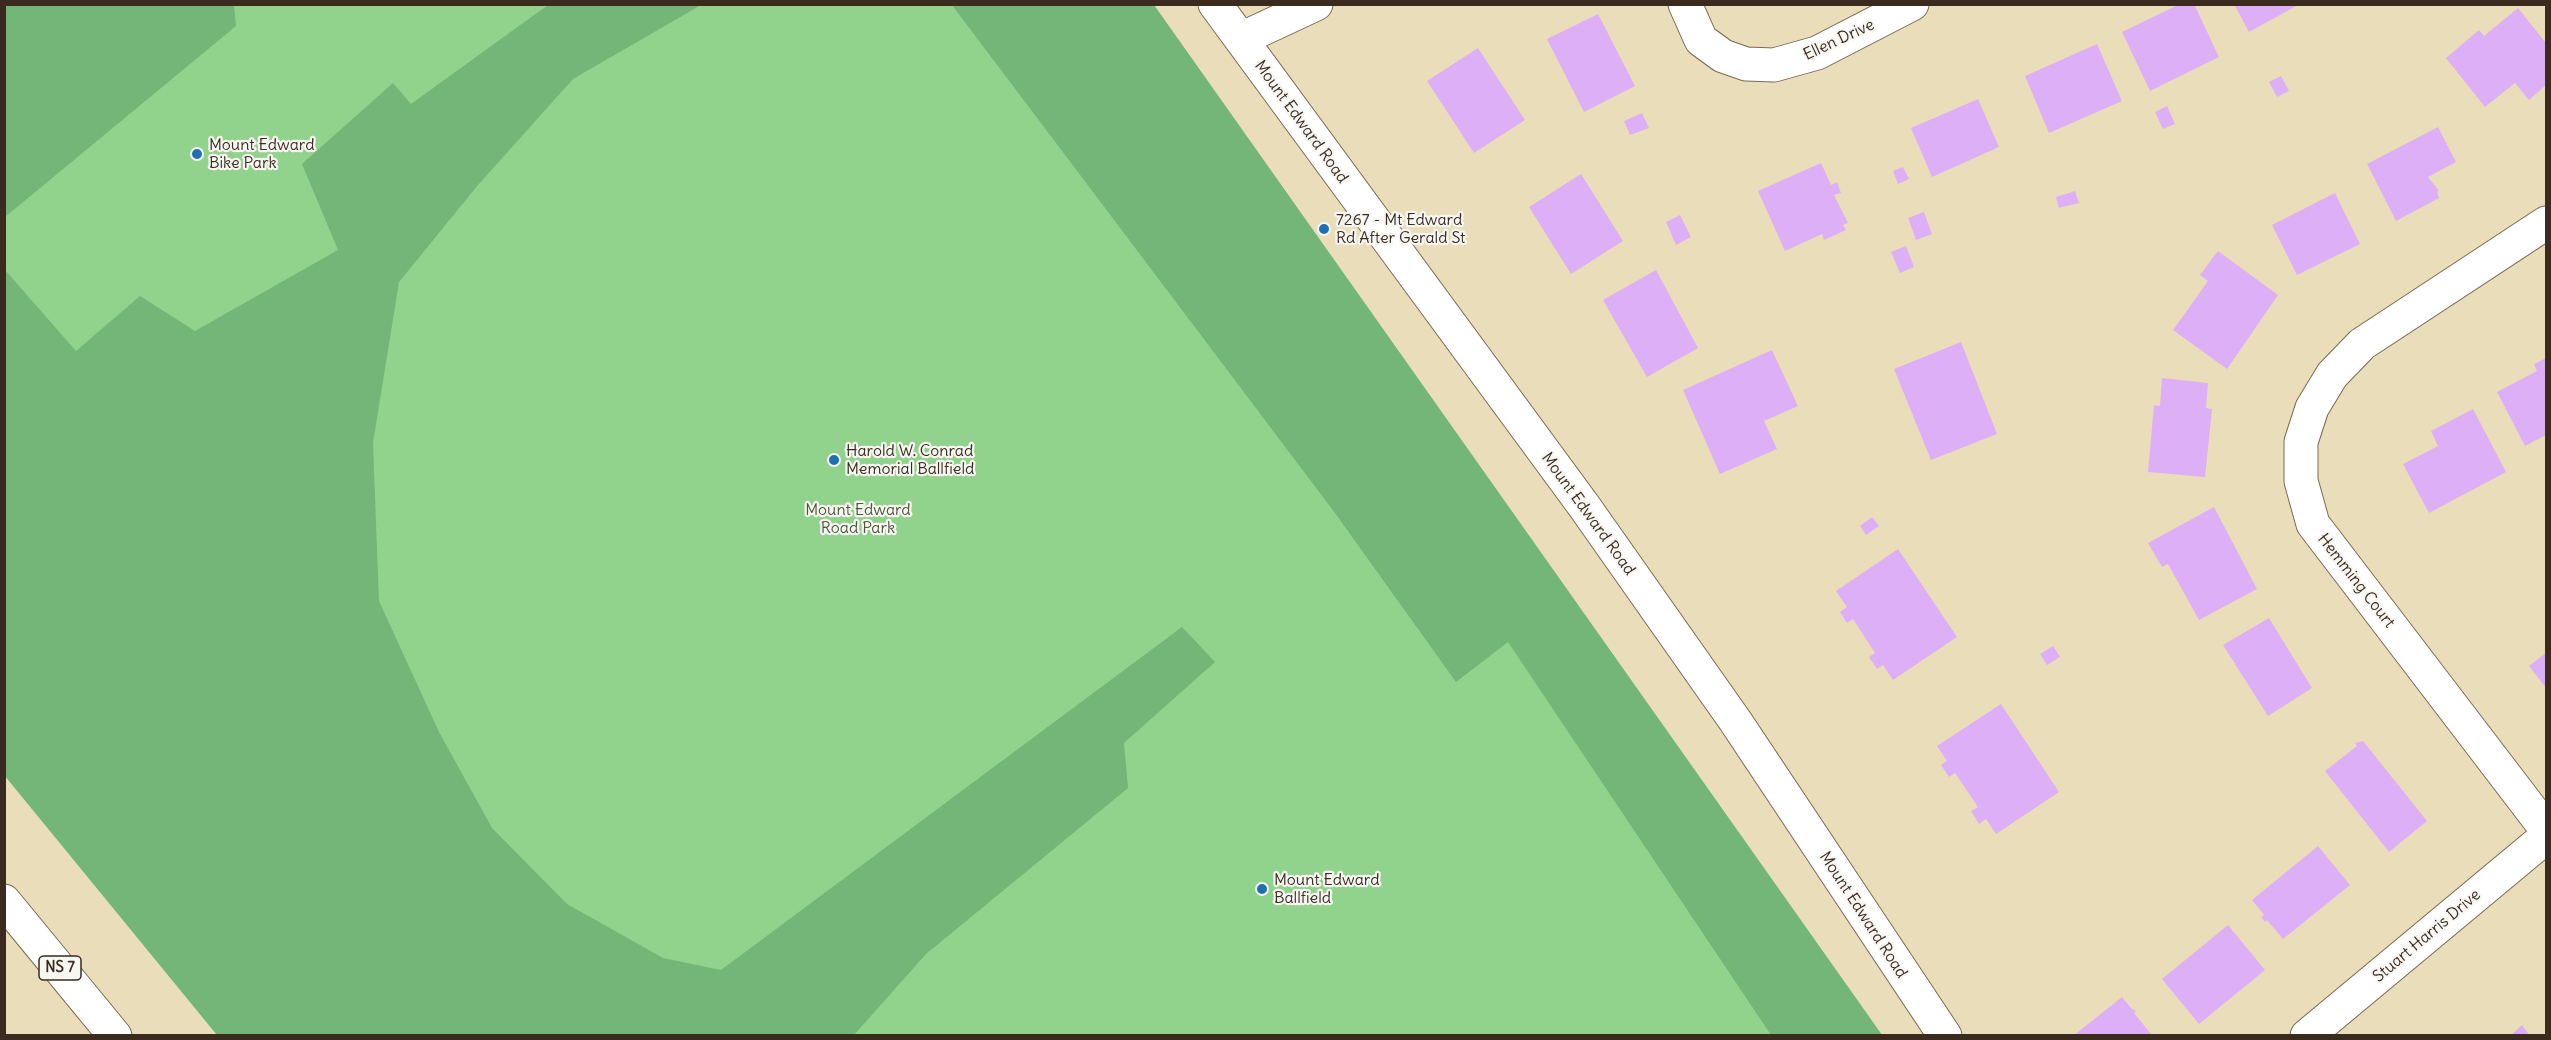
<!DOCTYPE html>
<style>
body{margin:0}
#map{position:relative;width:2551px;height:1040px;overflow:hidden;background:#eadeba;font-family:Delius,sans-serif}
canvas{display:block}
.frame{position:absolute;inset:0;border:6px solid #3b2a1e;pointer-events:none}
</style>
<div id="map">
<canvas width="2551" height="1040"></canvas>
<div class="frame"></div>
</div>
<script>
const c = document.querySelector('canvas').getContext('2d');
c.lineJoin = 'round';
function fill(path, color) {
  c.fillStyle = color;
  c.fill(path, 'evenodd');
}
function shape(rows) {
  const path = new Path2D();
  for (const r of rows) {
    path.moveTo(r[0], r[1]);
    for (let i = 2; i < r.length; i += 2) path.lineTo(r[i], r[i + 1]);
  }
  return path;
}
function strokePath(path, color, width, dash) {
  c.strokeStyle = color;
  c.lineWidth = width;
  c.lineCap = dash ? 'butt' : 'round';
  c.setLineDash(dash || []);
  c.stroke(path);
}
function drawText(font, color, halo, rows, align = 'center') {
  c.font = font + ' Delius,sans-serif';
  c.lineWidth = 4.5;
  c.setLineDash([]);
  c.textBaseline = 'middle';
  c.strokeStyle = halo;
  c.fillStyle = color;
  for (const [text, x, y, turn = 0] of rows) {
    c.save();
    c.translate(x, y);
    c.rotate((+turn || 0) * Math.PI / 180);
    c.textAlign = isNaN(turn) ? turn : align;
    if (halo) c.strokeText(text, 0, 0);
    c.fillText(text, 0, 0);
    c.restore();
  }
}
const green = shape([
 [4,5,1154,5,1882,1035,217,1035,5,776]
]);
const forest = shape([
 [5,4,234,5,236,26,5,217],
 [548,5,701,5,573,79,478,185,399,282,373,443,379,601,439,732,492,828,567,904,663,958,721,970,1182,627,1215,662,1124,743,1128,788,926,954,854,1035,217,1035,5,776,5,270,76,351,140,296,195,331,338,250,302,164,393,83,411,104],
 [952,5,1154,5,1882,1035,1771,1035,1508,642,1456,682,1335,513]
]);
const building = shape([
 [2180,4,2194,4,2219,57,2150,91,2122,32],
 [2234,4,2300,4,2249,32],
 [2518,8,2546,43,2546,85,2529,100,2515,83,2485,107,2446,58,2479,30,2484,36],
 [1598,14,1635,86,1584,112,1547,39],
 [2097,44,2122,101,2049,133,2025,76],
 [1478,48,1525,120,1474,153,1427,81],
 [2281,76,2289,91,2277,97,2269,82],
 [1978,99,1999,147,1932,177,1911,128],
 [2167,106,2175,124,2163,129,2155,112],
 [1642,113,1649,128,1630,135,1624,121],
 [2438,127,2456,162,2428,177,2439,191,2437,192,2439,198,2396,221,2367,164],
 [1821,163,1831,185,1837,182,1841,193,1834,195,1848,223,1843,225,1846,230,1824,240,1822,234,1785,251,1758,191],
 [1903,167,1909,179,1898,184,1893,171],
 [1581,174,1623,241,1571,274,1529,207],
 [2075,191,2079,203,2059,208,2056,197],
 [2335,193,2360,244,2297,275,2272,225],
 [1924,212,1932,234,1916,240,1908,218],
 [1680,215,1691,237,1676,245,1666,222],
 [1906,246,1914,267,1900,273,1891,252],
 [2218,251,2278,295,2227,369,2173,330,2208,281,2200,275],
 [1656,270,1698,348,1647,377,1603,300],
 [1961,342,1997,434,1931,460,1894,369],
 [1772,350,1798,406,1764,421,1777,449,1720,474,1683,390],
 [2546,358,2546,435,2525,446,2497,392,2537,371,2534,364],
 [2162,378,2208,383,2206,408,2212,409,2205,477,2148,472,2154,405,2160,406],
 [2473,409,2506,472,2429,513,2403,464,2438,446,2431,431],
 [2214,507,2257,589,2199,620,2168,564,2162,567,2148,543],
 [1872,517,1879,526,1866,535,1860,526],
 [1898,549,1957,637,1893,680,1883,665,1877,669,1869,657,1875,653,1853,619,1847,623,1840,612,1847,607,1836,591],
 [2269,618,2312,688,2268,716,2223,645],
 [2053,646,2060,657,2047,665,2040,654],
 [2546,653,2546,688,2529,666],
 [2001,704,2059,792,1996,834,1986,819,1979,824,1971,811,1978,807,1955,773,1949,777,1941,765,1947,761,1937,746],
 [2363,741,2427,821,2389,852,2325,771,2357,746,2355,743],
 [2318,846,2350,885,2283,939,2267,920,2265,922,2261,917,2264,915,2252,900],
 [2228,925,2265,970,2199,1024,2162,979],
 [2122,997,2132,1009,2136,1011,2134,1013,2151,1034,2073,1036],
 [2522,1025,2530,1036,2510,1036]
]);
const minor = shape([
 [1215,4,1584,506,1736,722,1945,1036],
 [1685,4,1701,40,1723,56,1746,64,1774,65,1817,53,1912,4],
 [1241,39,1316,4],
 [2546,223,2362,344,2332,375,2312,408,2301,442,2301,481,2313,524,2546,829],
 [2307,1036,2546,837]
]);
const major = shape([
 [4,901,115,1036]
]);
const markers = [
 [197,154,6,"#1f6fb2"],
 [1324,229,6,"#1f6fb2"],
 [834,460,6,"#1f6fb2"],
 [1262,889,6,"#1f6fb2"]
];
const shields = [
 [60,968,42]
];
const shieldNames = [
 ["NS 7",60,968]
];
const streetNames = [
 ["Ellen Drive",1839,40,-25],
 ["Mount Edward Road",1301,122,54],
 ["Mount Edward Road",1588,514,54],
 ["Hemming Court",2356,581,52],
 ["Mount Edward Road",1863,915,57],
 ["Stuart Harris Drive",2427,936,-40]
];
const poiNames = [
 ["Mount Edward",209,145],
 ["Bike Park",209,163],
 ["7267 - Mt Edward",1336,220],
 ["Rd After Gerald St",1336,238],
 ["Harold W. Conrad",846,451],
 ["Memorial Ballfield",846,469],
 ["Mount Edward",1274,880],
 ["Ballfield",1274,898]
];
const parkNames = [
 ["Mount Edward",858,510],
 ["Road Park",858,528]
];
fill(green, '#91d38c');
fill(forest, '#74b578');
fill(building, '#ddaff6');
strokePath(minor, '#786955', 35);
strokePath(major, '#786955', 35);
strokePath(minor, '#fff', 33);
strokePath(major, '#fff', 33);
for (const [x, y, r, color] of markers) {
  const dot = new Path2D();
  dot.arc(x, y, r, 0, 2 * Math.PI);
  c.fillStyle = color;
  c.fill(dot);
  strokePath(dot, '#f6f6f2', 2);
}
for (const [x, y, w] of shields) {
  const box = new Path2D();
  box.roundRect(x - w / 2, y - 12, w, 24, 4.5);
  c.fillStyle = '#f6f6f2';
  c.fill(box);
  strokePath(box, '#3b2a1e', 1.5);
}
drawText('bold 15px', '#3b2a1e', null, shieldNames);
drawText('16px', '#3b2a1e', '#f6f6f2', streetNames);
drawText('16px', '#3b2a1e', '#f6f6f2', poiNames, 'left');
drawText('16px', '#50543a', '#f6f6f2', parkNames);
</script>
